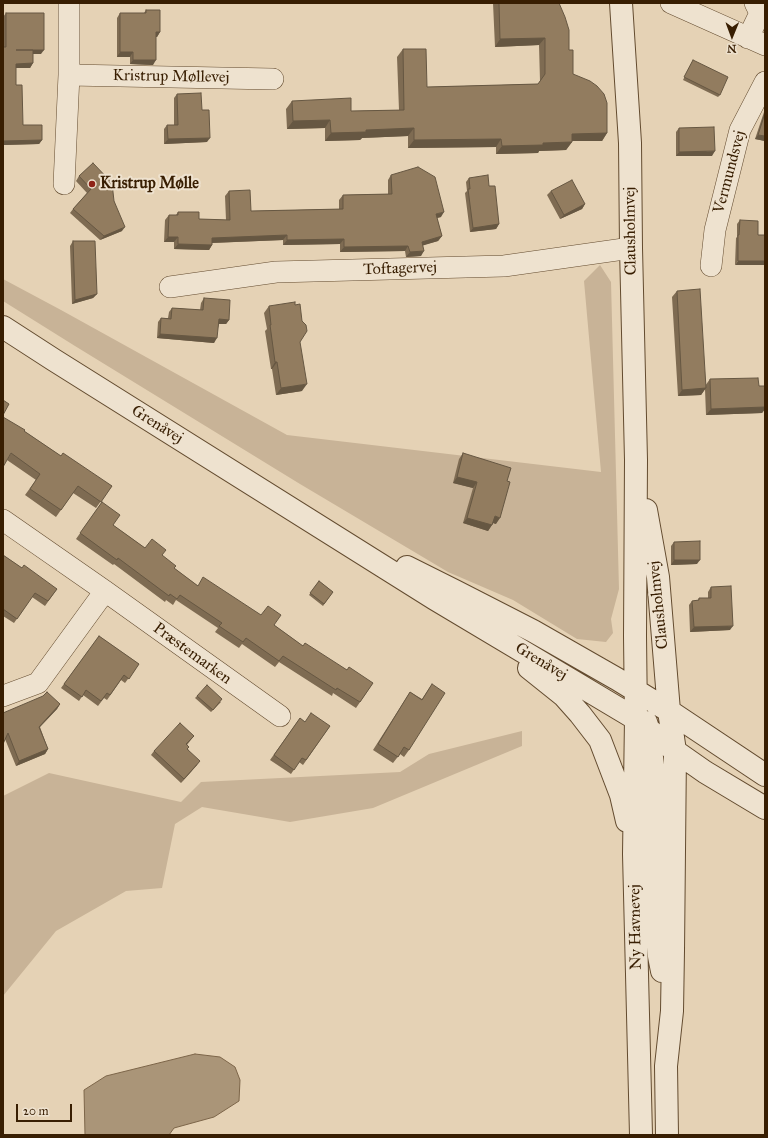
<!DOCTYPE html>
<meta charset="utf-8">
<style>
body{margin:0}
#map{position:relative;width:768px;height:1138px;overflow:hidden;background:#e5d2b5;font-family:"IM FELL Great Primer",serif}
canvas{display:block}
.frame{position:absolute;inset:0;border:4px solid #381e02;pointer-events:none}
.north{position:absolute;left:712px;top:16px;width:40px;height:40px;-webkit-text-stroke:3px #eee2cf;paint-order:stroke;rotate:181deg;font-size:11px;font-weight:700;line-height:16px;text-align:center;color:#381e02}
.north::after{content:'';display:block;margin:auto;width:14px;height:18px;background:#381e02;clip-path:polygon(50% 0,100% 100%,50% 72%,0 100%)}
.scale{position:absolute;left:16px;top:1104px;width:56px;height:18px;box-sizing:border-box;border:2px solid #381e02;border-top:0;padding-left:5px;font-size:12px;line-height:14px;white-space:nowrap;color:#381e02;-webkit-text-stroke:3px #eee2cf;paint-order:stroke}
</style>
<div id="map">
<canvas width="768" height="1138"></canvas>
<div class="frame"></div>
<div class="north">N</div>
<div class="scale">20 m</div>
</div>
<script>
const c = document.querySelector('canvas').getContext('2d');
c.lineJoin = 'round';
function fill(path, color) {
  c.fillStyle = color;
  c.fill(path, 'evenodd');
}
function shape(rows) {
  const path = new Path2D();
  for (const r of rows) {
    path.moveTo(r[0], r[1]);
    for (let i = 2; i < r.length; i += 2) path.lineTo(r[i], r[i + 1]);
  }
  return path;
}
function strokePath(path, color, width, dash) {
  c.strokeStyle = color;
  c.lineWidth = width;
  c.lineCap = dash ? 'butt' : 'round';
  c.setLineDash(dash || []);
  c.stroke(path);
}
function drawText(font, color, halo, rows, align = 'center') {
  c.font = font + ' "IM FELL Great Primer",serif';
  c.lineWidth = 4;
  c.setLineDash([]);
  c.textBaseline = 'middle';
  c.strokeStyle = halo;
  c.fillStyle = color;
  for (const [text, x, y, turn = 0] of rows) {
    c.save();
    c.translate(x, y);
    c.rotate((+turn || 0) * Math.PI / 180);
    c.textAlign = isNaN(turn) ? turn : align;
    if (halo) c.strokeText(text, 0, 0);
    c.fillText(text, 0, 0);
    c.restore();
  }
}
const green = shape([
 [600,265,611,282,619,589,611,619,613,633,606,642,577,639,513,600,448,572,300,484,75,346,3,301,3,279,61,310,287,435,601,472,584,281],
 [522,731,522,746,373,808,290,822,202,807,175,824,162,888,126,891,56,931,3,996,3,796,49,773,181,802,201,782,400,772,429,754]
]);
const water = shape([
 [195,1054,220,1057,235,1067,240,1080,239,1101,214,1117,174,1128,169,1135,85,1135,84,1090,106,1076,195,1054]
]);
const minor = shape([
 [671,3,765,45],
 [748,38,760,13,755,3],
 [69,75,273,79],
 [64,184,69,75,69,3],
 [711,266,715,230,740,130,765,82],
 [170,287,276,272,504,266,631,248],
 [3,520,105,591,280,716],
 [3,696,38,683,105,591]
]);
const tertiary = shape([
 [621,3,630,143,631,248,636,460,635,636,636,719,634,854,641,1135],
 [3,327,54,360,435,599,636,719,675,751,705,772,765,808],
 [646,510,658,577,669,711,675,751,673,951,672,1011,666,1066,667,1135],
 [407,567,455,591,533,631,617,679,669,711,765,775],
 [529,668,564,696,580,714,600,740,621,795,627,821],
 [646,722,649,731,654,775,654,890,659,956,662,971]
]);
const wall = shape([
 [493,3,559,3,569,50,573,74,607,133,602,141,572,141,572,142,566,150,539,151,538,153,496,154,496,147,408,148,408,136,362,138,360,140,325,141,325,128,287,129,286,109,292,101,351,111,399,110,397,57,403,49,427,87,538,84,540,81,539,45,495,47],
 [146,10,160,32,157,37,156,37,153,65,130,64,130,57,117,57,117,18,120,13,144,13],
 [6,13,41,54,33,54,33,63,30,68,16,68,16,85,23,125,42,140,39,144,3,145,3,17],
 [693,60,720,95,718,97,683,80],
 [177,94,202,110,207,142,164,144,164,129,167,125,174,125,174,98],
 [765,109,765,141,755,139],
 [679,128,712,156,676,156,676,132],
 [391,175,441,217,437,218,442,236,438,241,423,245,421,256,406,257,405,251,340,252,340,244,283,245,283,240,212,243,212,245,209,250,174,249,174,242,164,242,165,220,169,215,176,215,178,212,199,219,226,220,225,196,229,191,251,211,339,209,339,200,343,195,388,194,388,180],
 [79,176,114,201,122,231,100,240,70,213,73,209,87,193,76,181],
 [469,178,489,186,499,224,496,229,470,232,465,193,467,191,466,182],
 [551,191,585,204,582,209,560,219,547,195],
 [740,220,758,235,735,265,736,238,737,237,737,224],
 [73,241,97,294,93,298,72,304,70,246],
 [677,291,705,386,710,379,759,386,765,407,765,409,762,413,706,415,705,389,701,395,678,396,672,297],
 [204,298,229,320,226,324,219,324,214,343,157,338,158,322,161,318,168,318,169,312,172,308,200,310,201,303],
 [269,306,302,391,276,395,272,369,271,369,265,331,267,329,264,313],
 [24,431,61,456,112,486,96,508,73,493,56,517,25,495,36,480,7,460],
 [463,453,496,524,493,523,488,531,463,523,473,488,453,483,459,459],
 [102,502,113,525,145,548,162,555,174,568,198,586,274,625,303,646,347,670,373,683,356,708,333,693,332,696,279,662,275,667,242,644,239,648,215,632,218,628,176,600,173,605,166,600,165,602,114,564,113,565,76,539],
 [674,542,697,564,671,565,671,546],
 [3,555,22,568,57,589,45,606,32,597,14,623,3,616],
 [319,581,333,592,323,606,309,595],
 [711,587,730,630,690,632,689,605,692,601,698,600,699,598,708,598,708,592],
 [99,636,139,664,125,683,121,680,107,700,104,698,98,706,83,695,79,701,61,688],
 [432,684,409,750,404,757,400,754,393,763,373,750,410,692,422,699],
 [197,696,221,702,211,712,195,698],
 [60,704,57,709,40,727,48,749,45,754,16,766,5,739,3,713],
 [300,718,305,722,330,726,303,765,299,762,291,774,270,760],
 [194,736,187,745,188,749,197,765,181,783,151,755,154,751]
]);
const shadedWall = shape([
 [156,32,160,32,157,37,153,37],
 [545,38,539,45,495,47,500,39],
 [16,50,44,50,41,54,13,54],
 [120,52,133,52,130,57,117,57],
 [133,60,156,60,153,65,130,64],
 [33,63,30,68,13,68,16,64],
 [330,120,325,128,287,129,293,121],
 [414,128,408,136,362,138,360,140,325,141,331,133,366,130],
 [607,133,602,141,566,141,572,134],
 [758,135,765,136,765,141,755,139],
 [210,138,207,142,164,144,168,139],
 [501,139,496,147,408,148,414,140],
 [42,140,39,144,3,145,3,141],
 [572,142,566,150,539,151,538,153,496,154,502,146,543,143],
 [715,151,712,156,676,156,679,152],
 [585,204,582,209,560,219,564,215],
 [444,212,441,217,432,219,436,214],
 [499,224,496,229,470,232,473,228],
 [125,227,122,231,100,240,104,236],
 [287,235,283,240,209,243,212,238],
 [442,236,438,241,418,247,422,242],
 [168,237,178,237,174,242,164,242],
 [344,239,340,244,283,245,287,240],
 [178,244,212,245,209,250,174,249],
 [408,246,405,251,340,252,344,247],
 [424,251,421,256,406,257,410,252],
 [738,261,765,261,765,265,735,265],
 [97,294,93,298,72,304,75,300],
 [219,319,229,320,226,324,216,324],
 [160,334,217,338,214,343,157,338],
 [275,362,277,362,272,369,271,369],
 [307,384,302,391,276,395,281,388],
 [706,388,701,395,678,396,682,390],
 [765,407,765,409,762,413,706,415,711,409],
 [457,477,477,482,473,488,453,483],
 [495,516,500,518,496,524,490,522],
 [467,518,492,525,488,531,463,523],
 [674,560,700,560,697,564,671,565],
 [733,626,730,630,690,632,694,627],
 [60,704,57,709,36,731,39,727],
 [48,749,45,754,16,766,19,761],
 [200,761,197,765,181,783,184,779]
]);
const building = shape([
 [499,3,559,3,565,17,569,30,569,50,573,50,573,74,590,81,597,86,604,94,607,103,607,133,572,134,572,142,543,143,543,145,502,146,501,139,414,140,414,128,366,130,366,132,331,133,330,120,293,121,292,101,351,98,351,111,404,110,403,49,426,49,427,87,538,84,545,74,545,38,500,39,499,3],
 [146,10,160,10,160,32,156,32,156,60,133,60,133,52,120,52,120,13,146,13,146,10],
 [6,13,44,13,44,50,16,50,33,50,33,63,16,64,16,85,22,85,23,125,42,125,42,140,3,141,3,47,6,47,6,13],
 [693,60,728,77,720,95,684,77,693,60],
 [201,93,202,110,209,110,210,138,168,139,167,125,178,125,177,94,201,93],
 [765,113,765,136,758,135,765,113],
 [714,127,715,151,679,152,679,128,714,127],
 [93,163,112,183,114,201,125,227,104,236,73,209,91,189,79,176,93,163],
 [418,167,435,177,444,212,436,214,442,236,422,242,424,251,410,252,408,246,344,247,344,239,287,240,287,235,212,238,212,245,178,244,178,237,168,237,169,215,178,215,178,212,199,212,199,219,230,220,229,191,250,190,251,211,343,209,343,195,392,194,391,175,418,167],
 [488,175,489,186,495,186,499,224,473,228,468,189,470,189,469,178,488,175],
 [572,180,585,204,564,215,551,191,572,180],
 [740,220,758,221,758,235,765,235,765,261,738,261,738,235,739,235,740,220],
 [73,241,95,241,97,294,75,300,73,241],
 [700,289,706,388,682,390,677,291,700,289],
 [204,298,230,300,229,320,219,319,217,338,160,334,161,318,171,319,172,308,203,310,204,298],
 [295,302,295,305,300,304,302,321,306,325,307,331,300,342,307,384,281,388,277,362,275,362,270,325,271,325,269,306,295,302],
 [758,378,759,386,765,386,765,407,711,409,710,379,758,378],
 [3,400,9,404,3,415,3,400],
 [3,417,25,430,24,431,61,456,63,453,112,486,101,502,78,486,61,510,30,489,40,474,11,453,3,467,3,417],
 [463,453,511,468,507,481,510,482,500,518,495,516,492,525,467,518,477,482,457,477,463,453],
 [102,502,120,515,113,525,145,548,152,539,166,550,162,555,176,566,174,568,198,586,203,577,261,615,268,606,281,615,274,625,303,646,305,643,347,670,349,667,373,683,360,702,337,688,336,690,283,656,279,661,246,638,243,642,219,626,222,623,180,595,177,599,170,594,169,596,118,558,117,560,80,533,102,502],
 [700,541,700,560,674,560,674,542,700,541],
 [3,555,22,568,24,565,57,589,48,601,35,593,17,619,3,609,3,555],
 [319,581,333,592,324,604,310,593,319,581],
 [731,586,733,626,694,627,692,601,699,600,699,598,711,598,711,587,731,586],
 [99,636,139,664,129,679,124,675,110,695,107,693,101,701,86,690,82,697,64,684,99,636],
 [432,684,445,693,409,750,404,747,398,757,378,744,410,692,422,700,432,684],
 [207,685,222,699,213,710,197,696,207,685],
 [47,692,60,704,39,727,48,749,19,761,8,733,3,744,3,713,43,696,47,692],
 [311,713,330,726,306,760,302,758,294,770,274,755,300,718,305,722,311,713],
 [180,723,194,736,186,744,189,747,187,749,200,761,184,779,154,751,180,723]
]);
const markers = [
 [92,184,4,"#8f2418"]
];
const streetNames = [
 ["Kristrup Møllevej",171,77,1],
 ["Vermundsvej",730,172,-75],
 ["Clausholmvej",631,231,-91],
 ["Toftagervej",400,269,-2],
 ["Grenåvej",157,425,32],
 ["Clausholmvej",659,605,-96],
 ["Præstemarken",192,654,36],
 ["Grenåvej",541,662,31],
 ["Ny Havnevej",636,927,-91]
];
const poiNames = [
 ["Kristrup Mølle",100,184]
];
fill(green, '#c8b397');
fill(water, '#aa9578');
strokePath(water, '#7c6549', 1);
strokePath(minor, '#634b2f', 22);
strokePath(tertiary, '#634b2f', 24);
strokePath(minor, '#eee2cf', 21);
strokePath(tertiary, '#eee2cf', 22);
fill(wall, '#7e6b52');
fill(shadedWall, '#665742');
fill(building, '#927c5f');
strokePath(building, '#665742', 1);
for (const [x, y, r, color] of markers) {
  const dot = new Path2D();
  dot.arc(x, y, r, 0, 2 * Math.PI);
  c.fillStyle = color;
  c.fill(dot);
  strokePath(dot, '#eee2cf', 1.5);
}
drawText('16px', '#381e02', '#eee2cf', streetNames);
drawText('bold 16px', '#381e02', '#eee2cf', poiNames, 'left');
</script>
